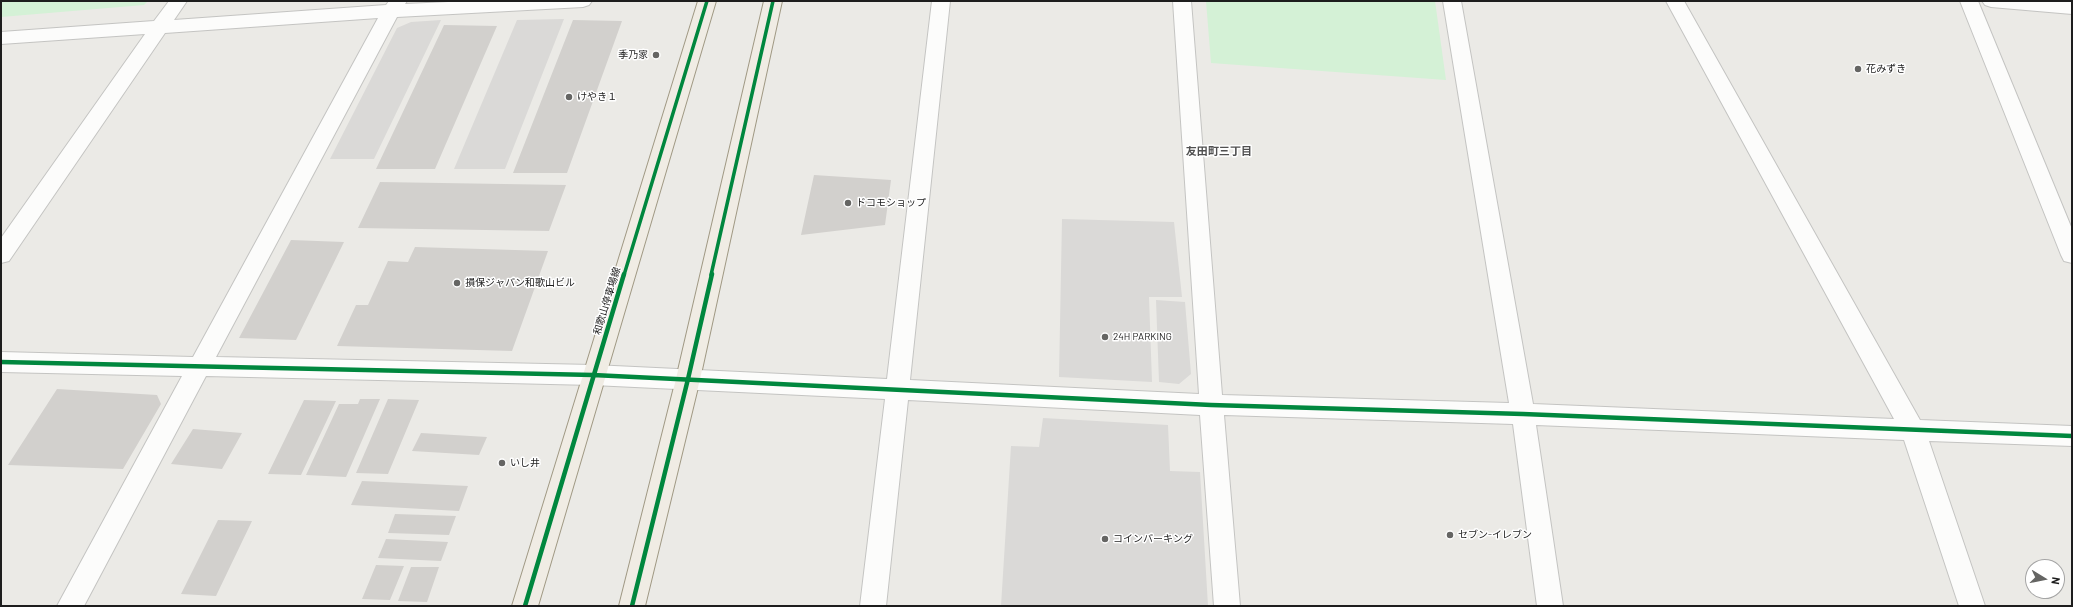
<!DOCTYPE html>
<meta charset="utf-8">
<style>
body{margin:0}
#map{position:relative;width:2073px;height:607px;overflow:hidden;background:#ebeae6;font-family:Barlow,sans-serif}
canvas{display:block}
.frame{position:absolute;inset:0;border:2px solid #1d1d1d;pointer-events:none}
.north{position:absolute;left:2025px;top:559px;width:40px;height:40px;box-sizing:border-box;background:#fff;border:1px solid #a5a5a5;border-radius:50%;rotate:100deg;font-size:11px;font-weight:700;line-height:16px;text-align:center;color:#1d1d1d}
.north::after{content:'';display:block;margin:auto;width:14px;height:18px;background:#656563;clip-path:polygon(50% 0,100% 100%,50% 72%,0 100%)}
</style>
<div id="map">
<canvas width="2073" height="607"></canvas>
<div class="frame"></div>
<div class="north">N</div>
</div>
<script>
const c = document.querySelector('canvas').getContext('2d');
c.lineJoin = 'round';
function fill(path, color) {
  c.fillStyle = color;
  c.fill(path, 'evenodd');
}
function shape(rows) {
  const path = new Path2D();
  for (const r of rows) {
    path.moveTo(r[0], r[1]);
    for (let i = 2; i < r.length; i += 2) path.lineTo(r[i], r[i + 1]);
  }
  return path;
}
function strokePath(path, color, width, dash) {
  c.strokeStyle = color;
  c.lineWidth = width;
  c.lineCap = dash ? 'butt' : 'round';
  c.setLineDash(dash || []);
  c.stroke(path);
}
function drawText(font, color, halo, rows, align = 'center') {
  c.font = font + ' Barlow,"Noto Sans JP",sans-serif';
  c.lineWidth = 3;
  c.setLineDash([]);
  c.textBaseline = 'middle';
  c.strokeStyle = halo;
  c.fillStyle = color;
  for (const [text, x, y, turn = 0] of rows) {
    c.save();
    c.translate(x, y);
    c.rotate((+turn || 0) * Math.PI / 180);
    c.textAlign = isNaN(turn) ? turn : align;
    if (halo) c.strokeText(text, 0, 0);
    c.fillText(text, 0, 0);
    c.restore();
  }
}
const residential = shape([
 [564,19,505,169,454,169,517,20],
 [441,20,374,159,330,159,397,28,411,22],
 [1062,219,1174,222,1182,297,1149,297,1152,382,1059,377],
 [1156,300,1185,302,1191,374,1179,384,1159,382],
 [1043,418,1168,425,1170,471,1200,472,1208,606,1001,606,1011,446,1039,447]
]);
const park = shape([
 [1,1,148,1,144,5,1,17],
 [1206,1,1435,1,1446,80,1211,63]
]);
const building = shape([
 [573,20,622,21,567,173,513,173],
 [444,25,497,26,435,169,376,169],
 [814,175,891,180,885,225,801,235],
 [380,182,566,185,549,231,358,228],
 [291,240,344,242,296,340,239,338],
 [415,247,548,251,512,351,337,346,356,305,368,305,388,261,408,262],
 [57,389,157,395,161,404,123,469,8,465],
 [360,399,380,399,346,477,306,475,339,404,358,404],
 [388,399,419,400,388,474,356,473],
 [304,400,336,401,301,475,268,474],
 [193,429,242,433,222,469,171,464],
 [421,433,487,437,479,455,412,451],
 [362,481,468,486,459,511,351,505],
 [395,514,456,516,449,535,388,533],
 [218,520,252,521,216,596,181,594],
 [386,539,448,542,441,561,378,558],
 [376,565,404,566,390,600,362,599],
 [411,567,439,567,427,602,398,601]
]);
const minor = shape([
 [169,1,187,1,174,20,386,5,389,1,407,1,405,4,470,1,592,1,589,5,583,7,397,17,216,357,593,365,887,379,932,1,950,1,910,380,1199,394,1173,1,1191,1,1222,395,1509,403,1443,1,1461,1,1533,404,1894,419,1666,1,1684,1,1920,420,2072,426,2072,446,1929,441,1985,606,1959,606,1904,440,1536,425,1563,606,1537,606,1513,424,1224,415,1240,606,1214,606,1200,415,908,400,886,606,860,606,885,399,593,385,206,376,84,606,57,606,182,376,1,372,1,352,193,357,378,18,165,33,9,261,1,263,1,238,145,34,1,44,1,32,154,21,169,1],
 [1960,1,1978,1,2072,229,2072,263,2064,261,2061,255,1960,1],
 [1982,1,2072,2,2072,14,1991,7,1985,5,1982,1]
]);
const major = shape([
 [698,1,716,1,538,606,512,606,698,1],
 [764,1,782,1,700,379,645,606,619,606,676,379,764,1]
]);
const cyclewayFar1 = shape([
 [624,275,707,1],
 [711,275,773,1]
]);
const cycleway = shape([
 [1,362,593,375,1211,405,1523,414,2072,436],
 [525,606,624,274],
 [632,606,688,379,712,274]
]);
const markers = [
 [656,55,4,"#656563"],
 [1858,69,4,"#656563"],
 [569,97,4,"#656563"],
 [848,203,4,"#656563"],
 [457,283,4,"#656563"],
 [1105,337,4,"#656563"],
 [502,463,4,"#656563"],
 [1450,535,4,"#656563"],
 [1105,539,4,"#656563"]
];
const poiNames = [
 ["季乃家",648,55,"right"],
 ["花みずき",1866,69],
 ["けやき１",577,97],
 ["ドコモショップ",856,203],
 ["損保ジャパン和歌山ビル",465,283],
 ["24H PARKING",1113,337],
 ["いし井",510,463],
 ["セブン-イレブン",1458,535],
 ["コインパーキング",1113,539]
];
const streetNames = [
 ["和歌山停車場線",607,301,-73]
];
const neighbourhoodNames = [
 ["友田町三丁目",1219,151]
];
fill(residential, '#dad9d7');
fill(park, '#d4f1d6');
fill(building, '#d2d0cd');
strokePath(minor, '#c4c4c2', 2);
strokePath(major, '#a09984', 2);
fill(minor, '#fcfcfb');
fill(major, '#f0ece4');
strokePath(cyclewayFar1, '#00873e', 3.5);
strokePath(cycleway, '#00873e', 4.5);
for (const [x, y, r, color] of markers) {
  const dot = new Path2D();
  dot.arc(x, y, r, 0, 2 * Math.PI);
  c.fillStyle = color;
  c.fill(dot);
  strokePath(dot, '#fff', 1.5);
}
drawText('10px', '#1d1d1d', '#fff', poiNames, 'left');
drawText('10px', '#1d1d1d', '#fff', streetNames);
drawText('bold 11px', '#505050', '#fff', neighbourhoodNames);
</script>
